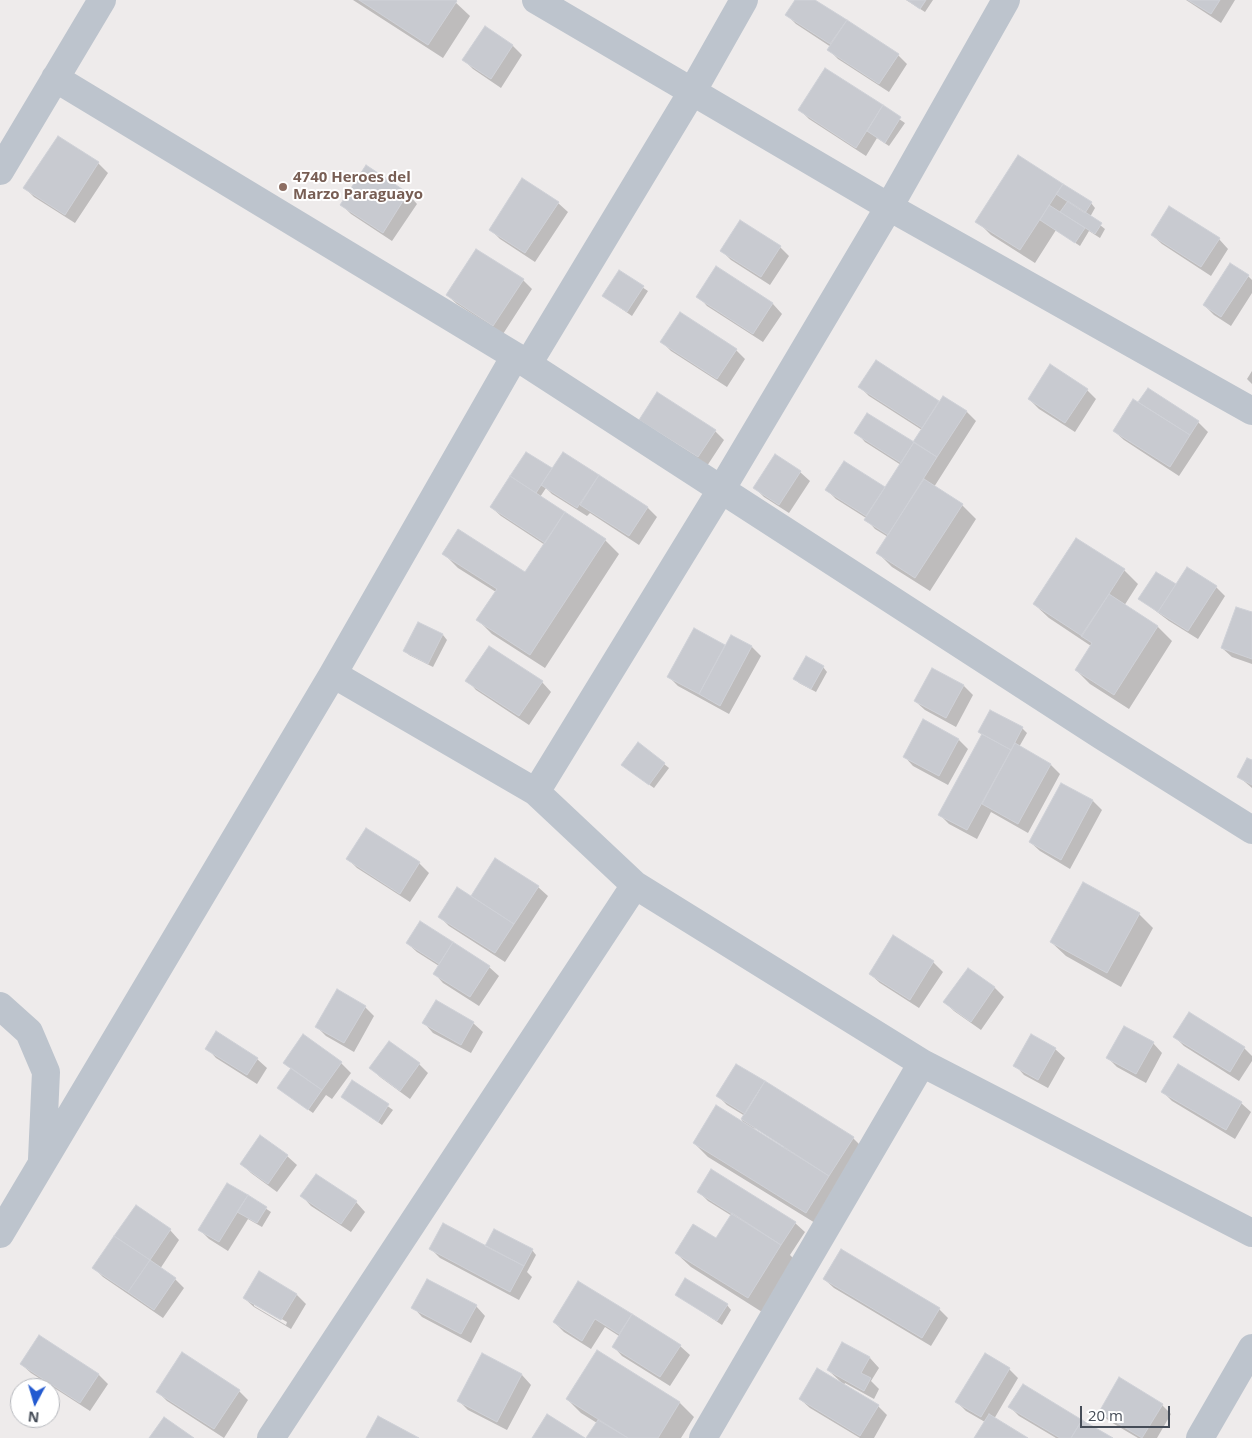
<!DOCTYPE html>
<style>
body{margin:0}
#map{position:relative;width:1252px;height:1438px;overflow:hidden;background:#eeebeb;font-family:"Open Sans",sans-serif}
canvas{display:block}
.north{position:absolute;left:10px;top:1378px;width:50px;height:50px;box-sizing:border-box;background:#fff;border:1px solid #b5b7bc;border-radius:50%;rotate:186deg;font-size:14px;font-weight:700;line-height:20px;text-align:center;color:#454c57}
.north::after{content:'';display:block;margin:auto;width:18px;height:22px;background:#235ad0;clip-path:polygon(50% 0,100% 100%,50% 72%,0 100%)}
.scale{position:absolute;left:1080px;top:1406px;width:90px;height:22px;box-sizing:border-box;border:2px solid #454c57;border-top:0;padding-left:6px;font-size:15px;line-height:18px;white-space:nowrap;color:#454c57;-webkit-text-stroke:4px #fff;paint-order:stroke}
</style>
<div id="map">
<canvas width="1252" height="1438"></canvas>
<div class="north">N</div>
<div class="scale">20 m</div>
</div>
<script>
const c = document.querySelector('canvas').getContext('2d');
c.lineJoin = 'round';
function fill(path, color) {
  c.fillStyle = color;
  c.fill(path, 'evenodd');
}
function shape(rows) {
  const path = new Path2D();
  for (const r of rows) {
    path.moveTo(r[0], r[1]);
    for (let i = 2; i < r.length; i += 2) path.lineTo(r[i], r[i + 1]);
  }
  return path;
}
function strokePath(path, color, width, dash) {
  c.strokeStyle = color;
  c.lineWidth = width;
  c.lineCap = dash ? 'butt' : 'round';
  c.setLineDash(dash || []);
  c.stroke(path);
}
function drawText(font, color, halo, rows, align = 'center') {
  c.font = font + ' "Open Sans",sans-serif';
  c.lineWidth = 4;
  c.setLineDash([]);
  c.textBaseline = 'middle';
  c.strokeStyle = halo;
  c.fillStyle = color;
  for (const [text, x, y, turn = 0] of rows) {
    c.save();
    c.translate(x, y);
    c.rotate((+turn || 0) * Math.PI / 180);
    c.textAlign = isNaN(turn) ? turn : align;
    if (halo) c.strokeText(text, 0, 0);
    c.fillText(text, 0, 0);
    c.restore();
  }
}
const shadow = shape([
 [353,0,453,0,470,16,443,58],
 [797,0,813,0,898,55,907,64,889,92,838,59,829,50,831,47,796,24,787,15],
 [906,0,933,0,925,12],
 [1186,0,1235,0,1221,23],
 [485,28,513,46,522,55,501,88,473,69,464,60],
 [826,70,905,123,889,146,877,138,866,156,809,119,800,110],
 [58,137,98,163,108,173,75,223,34,197,25,188],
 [1018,157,1091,203,1095,208,1090,217,1105,229,1100,238,1089,231,1080,246,1056,230,1035,263,991,235,977,221],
 [366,167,408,194,417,204,392,241,351,214,342,205],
 [558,203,568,212,535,262,500,239,491,230],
 [1152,235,1219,239,1228,249,1211,276,1162,244],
 [780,247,789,256,770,285,731,260,721,250],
 [716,268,773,304,782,314,763,342,707,306,698,296],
 [619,272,648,291,632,316,603,296],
 [1248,276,1252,280,1252,293,1231,326,1214,315,1204,305],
 [523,280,532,289,503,334,457,304,447,295],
 [662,342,736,350,745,359,727,387,671,351],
 [876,362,940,403,944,397,967,412,976,421,934,487,962,505,976,519,930,591,892,567,878,553,888,537,875,529,866,519,866,518,836,499,827,490,844,463,885,489,901,465,865,442,856,432,913,444,922,430,869,396,860,387],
 [1252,371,1252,384,1247,379],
 [1087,390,1096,399,1075,432,1039,409,1029,399],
 [1148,390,1198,422,1208,432,1179,476,1124,440,1114,431,1139,404],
 [641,419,715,431,724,440,707,466,650,429],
 [526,453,552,470,563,453,648,508,657,517,639,545,590,513,587,516,552,494,546,488,540,497,605,540,619,554,545,668,492,634,478,620,496,592,458,568,444,554,525,574,545,545,501,516,491,507],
 [800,472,810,481,789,513,764,497,755,488],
 [1124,570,1138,584,1124,606,1158,627,1172,641,1129,709,1090,684,1076,670,1091,646,1049,618,1034,604],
 [1175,585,1216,587,1225,596,1198,639,1169,621,1140,599],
 [1252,614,1252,664,1232,657,1222,648],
 [419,623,443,635,447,640,433,667,409,655,405,651],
 [695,630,726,647,752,647,761,656,729,714,678,686,669,677],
 [823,667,827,672,816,692,799,683,795,679],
 [932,669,964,686,973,695,956,727,925,710,915,701],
 [467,680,542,682,551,692,529,725,476,690],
 [991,712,1022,728,1027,733,1019,747,1051,765,1060,774,1028,833,991,812,977,839,949,824,939,814,983,736,979,732],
 [959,740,968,749,948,785,913,766,904,756],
 [1252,762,1252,788,1238,776],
 [664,764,669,768,654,788,627,769],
 [1062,784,1093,801,1102,810,1070,869,1040,851,1030,842],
 [367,830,419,863,429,873,410,902,357,868,348,859],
 [495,859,538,887,548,896,505,962,449,926,439,916,471,897],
 [1139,914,1153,928,1121,987,1066,956,1051,942],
 [420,923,489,967,499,976,479,1006,443,983,434,973,439,966,417,952,407,943],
 [894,937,933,962,943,972,919,1008,880,983,870,974],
 [968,970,995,988,1004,997,981,1030,954,1011,945,1002],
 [365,1007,374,1016,354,1052,326,1036,317,1027],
 [1189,1014,1244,1048,1252,1056,1252,1061,1239,1081,1184,1046,1175,1037],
 [424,1023,473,1023,483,1032,471,1053,433,1033],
 [303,1036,341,1063,351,1073,332,1099,326,1095,313,1113,283,1092,291,1069,284,1063],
 [1153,1043,1162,1053,1146,1083,1117,1067,1108,1058],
 [207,1048,257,1059,267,1068,257,1084,216,1058],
 [1055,1049,1065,1058,1048,1088,1024,1075,1015,1065],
 [419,1064,428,1073,410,1099,380,1077,371,1068],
 [1178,1066,1241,1103,1251,1112,1235,1139,1172,1101,1163,1092],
 [353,1081,393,1110,382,1125,342,1097],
 [718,1096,853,1138,867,1152,820,1226,708,1157,694,1143,741,1122,745,1116,727,1105],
 [756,1127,785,1145,783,1148,754,1129],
 [261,1137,287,1156,297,1165,277,1192,251,1173,241,1163],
 [316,1175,356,1202,365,1212,351,1232,311,1206,302,1196],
 [699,1192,795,1223,805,1232,790,1255,795,1260,762,1312,691,1267,676,1253,717,1240,732,1216,708,1201],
 [247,1196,271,1212,262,1227,248,1219,228,1251,209,1239,200,1230],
 [170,1230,179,1240,160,1269,175,1279,184,1288,163,1318,103,1277,94,1268],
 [485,1247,532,1250,536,1255,527,1272,532,1277,519,1300,440,1258,431,1249],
 [824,1279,939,1309,948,1318,931,1346,834,1288],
 [579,1283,680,1346,690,1355,670,1386,622,1356,613,1346,619,1336,605,1327,591,1349,564,1332,554,1322],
 [297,1295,306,1304,291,1329,254,1307,244,1298],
 [254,1303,287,1322,286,1325,254,1306],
 [677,1295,727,1305,731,1310,722,1325],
 [476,1306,485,1316,471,1343,422,1317,413,1307],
 [843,1344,870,1358,879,1368,871,1381,879,1389,874,1399,845,1383,844,1385,878,1406,887,1415,874,1438,860,1438,810,1408,800,1399,841,1382,828,1370],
 [597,1352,680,1403,694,1417,681,1438,588,1438,597,1423,581,1413,567,1399],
 [483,1355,522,1375,531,1385,507,1430,468,1410,459,1401],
 [21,1364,99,1375,108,1384,90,1411,31,1373],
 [1009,1369,1018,1378,994,1419,1026,1438,976,1438,985,1422,966,1411,957,1402],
 [239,1391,248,1400,224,1438,167,1401,158,1392],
 [1162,1405,1171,1414,1157,1438,1138,1438,1109,1421,1100,1412],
 [1010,1407,1111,1438,1056,1438,1019,1416]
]);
const building = shape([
 [359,0,456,0,457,1,428,45,359,0],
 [795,0,815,0,847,20,830,44,785,15,795,0],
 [907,0,926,0,920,9,907,0],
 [1188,0,1220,0,1211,14,1188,0],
 [847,20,899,54,879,84,827,50,847,20],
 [485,26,513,45,491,79,462,60,485,26],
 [825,68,883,105,856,148,798,110,825,68],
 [883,105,901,117,885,143,867,131,883,105],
 [58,136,99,162,65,215,23,188,58,136],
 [1018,155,1063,184,1020,250,975,222,1018,155],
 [366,165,408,193,383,233,340,205,366,165],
 [522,178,559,202,525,253,489,230,522,178],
 [1063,184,1092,202,1085,213,1056,194,1063,184],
 [1068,201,1102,223,1095,234,1060,212,1068,201],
 [1049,205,1085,228,1075,243,1040,220,1049,205],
 [1169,206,1220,238,1201,267,1151,235,1169,206],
 [740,220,781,246,761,277,720,251,740,220],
 [476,249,524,279,493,326,446,295,476,249],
 [1230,263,1249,275,1221,317,1203,305,1230,263],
 [716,266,773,303,753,334,696,297,716,266],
 [619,270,644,286,627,312,602,296,619,270],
 [680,312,737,349,717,379,660,342,680,312],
 [876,360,939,401,922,428,858,387,876,360],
 [1050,364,1088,389,1065,423,1028,399,1050,364],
 [1148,388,1199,421,1190,435,1138,402,1148,388],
 [657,392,716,430,698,457,639,420,657,392],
 [943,396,967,411,937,457,913,442,943,396],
 [1133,399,1190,435,1170,467,1113,431,1133,399],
 [867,413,914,442,901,463,854,433,867,413],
 [914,442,937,457,888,535,864,520,914,442],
 [526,452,552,468,536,493,510,476,526,452],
 [563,452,599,475,577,508,541,485,563,452],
 [775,454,801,471,779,505,753,488,775,454],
 [844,461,885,487,866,516,825,490,844,461],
 [599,475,648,507,629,536,580,505,599,475],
 [510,476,565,512,545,543,490,507,510,476],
 [924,479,963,504,915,578,876,553,924,479],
 [565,512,606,539,530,655,476,620,497,589,442,554,458,529,525,572,565,512],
 [1076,538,1125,569,1082,636,1033,604,1076,538],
 [1187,567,1217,586,1188,631,1158,612,1187,567],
 [1156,572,1176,584,1158,612,1138,599,1156,572],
 [1109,594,1158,626,1114,695,1075,670,1092,643,1081,636,1109,594],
 [1236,607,1252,612,1252,659,1221,648,1236,607],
 [418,622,443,634,428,664,403,651,418,622],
 [694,628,725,645,699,694,667,677,694,628],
 [731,635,752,646,720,706,699,694,731,635],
 [489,646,543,681,519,716,465,681,489,646],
 [806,656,824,666,811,689,793,679,806,656],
 [932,668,964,685,946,718,914,701,932,668],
 [990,710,1023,727,1011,750,978,732,990,710],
 [923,719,959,739,939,776,903,757,923,719],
 [982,734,1011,750,967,830,938,815,982,734],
 [638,742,665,763,649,785,621,765,638,742],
 [1015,743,1051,764,1018,824,982,804,1015,743],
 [1247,758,1252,760,1252,785,1237,777,1247,758],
 [1061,783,1093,800,1061,860,1029,842,1061,783],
 [366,828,420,862,400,894,346,859,366,828],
 [495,858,539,886,514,924,471,896,495,858],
 [1083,882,1140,913,1107,973,1050,942,1083,882],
 [457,887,514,924,495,953,438,917,457,887],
 [420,921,453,942,439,964,406,943,420,921],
 [893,935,934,961,910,1000,869,974,893,935],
 [453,942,490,966,470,997,433,974,453,942],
 [968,968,995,987,971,1022,943,1002,968,968],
 [337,989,366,1006,344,1043,315,1027,337,989],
 [436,1000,474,1022,461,1045,422,1023,436,1000],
 [1189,1012,1245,1047,1230,1072,1173,1037,1189,1012],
 [1124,1026,1154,1042,1136,1074,1106,1058,1124,1026],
 [216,1031,258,1058,247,1075,205,1049,216,1031],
 [303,1034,342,1062,322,1090,283,1063,303,1034],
 [1031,1034,1056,1048,1038,1080,1013,1066,1031,1034],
 [389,1041,420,1063,400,1091,369,1068,389,1041],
 [736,1064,765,1081,745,1114,716,1096,736,1064],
 [1178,1064,1242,1102,1226,1130,1161,1092,1178,1064],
 [291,1068,322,1090,308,1110,277,1088,291,1068],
 [352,1080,389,1104,378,1122,341,1097,352,1080],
 [765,1081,854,1137,829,1176,741,1119,765,1081],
 [716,1105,829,1176,806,1213,693,1143,716,1105],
 [260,1135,288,1155,268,1184,240,1164,260,1135],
 [711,1169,796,1222,781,1245,697,1192,711,1169],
 [316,1174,357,1201,341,1224,300,1196,316,1174],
 [227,1183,248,1195,219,1242,198,1230,227,1183],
 [248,1195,267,1207,257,1223,237,1212,248,1195],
 [136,1205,171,1229,150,1260,114,1236,136,1205],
 [732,1213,781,1245,748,1298,675,1253,693,1224,716,1238,732,1213],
 [443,1223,524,1266,510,1292,429,1249,443,1223],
 [494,1229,533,1249,524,1266,485,1246,494,1229],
 [114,1236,150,1260,128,1292,92,1268,114,1236],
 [841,1249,940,1308,922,1338,823,1279,841,1249],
 [150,1260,176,1278,154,1310,128,1292,150,1260],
 [259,1271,297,1294,281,1320,243,1298,259,1271],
 [685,1278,728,1304,717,1321,675,1295,685,1278],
 [427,1279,477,1305,461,1334,411,1308,427,1279],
 [578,1281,632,1314,619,1334,595,1319,582,1341,553,1322,578,1281],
 [632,1314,681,1345,660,1377,612,1347,632,1314],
 [39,1335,99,1374,80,1403,20,1364,39,1335],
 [842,1342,870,1357,861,1373,871,1378,864,1391,827,1370,842,1342],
 [597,1350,680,1402,658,1438,628,1438,566,1399,597,1350],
 [182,1352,240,1390,214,1429,156,1392,182,1352],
 [482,1353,522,1374,497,1422,457,1401,482,1353],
 [985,1353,1010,1368,981,1417,955,1402,985,1353],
 [817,1368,879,1405,860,1436,799,1399,817,1368],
 [1119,1377,1163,1404,1142,1438,1099,1412,1119,1377],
 [1023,1384,1082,1420,1071,1438,1060,1438,1008,1407,1023,1384],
 [547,1414,585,1438,532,1438,547,1414],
 [989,1414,1028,1438,974,1438,989,1414],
 [378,1416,419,1438,366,1438,378,1416],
 [164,1417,194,1438,149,1438,164,1417],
 [598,1420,628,1438,586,1438,598,1420],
 [1082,1420,1113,1438,1071,1438,1082,1420]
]);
const minor = shape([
 [536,0,889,207,1252,411],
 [55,78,515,356,1102,736,1252,830],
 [0,171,102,0],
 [528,364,692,92,744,0],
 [333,674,536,792,635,885,922,1063,1252,1233],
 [536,792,721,490,889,207,1006,0],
 [0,1006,29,1032,46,1072,42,1159],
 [0,1234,333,674,515,356],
 [271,1438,635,885],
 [703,1438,922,1063],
 [1200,1438,1252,1348]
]);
const markers = [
 [283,187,5,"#8d6e63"]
];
const educationNames = [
 ["4740 Heroes del",293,178],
 ["Marzo Paraguayo",293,195]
];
fill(shadow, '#0003');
fill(building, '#c8cad0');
strokePath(building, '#cfd1d7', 1);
strokePath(minor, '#bdc4cd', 28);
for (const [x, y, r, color] of markers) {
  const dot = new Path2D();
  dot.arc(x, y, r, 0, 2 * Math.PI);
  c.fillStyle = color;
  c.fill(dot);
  strokePath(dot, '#fff', 2);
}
drawText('bold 15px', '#785e54', '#fff', educationNames, 'left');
</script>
